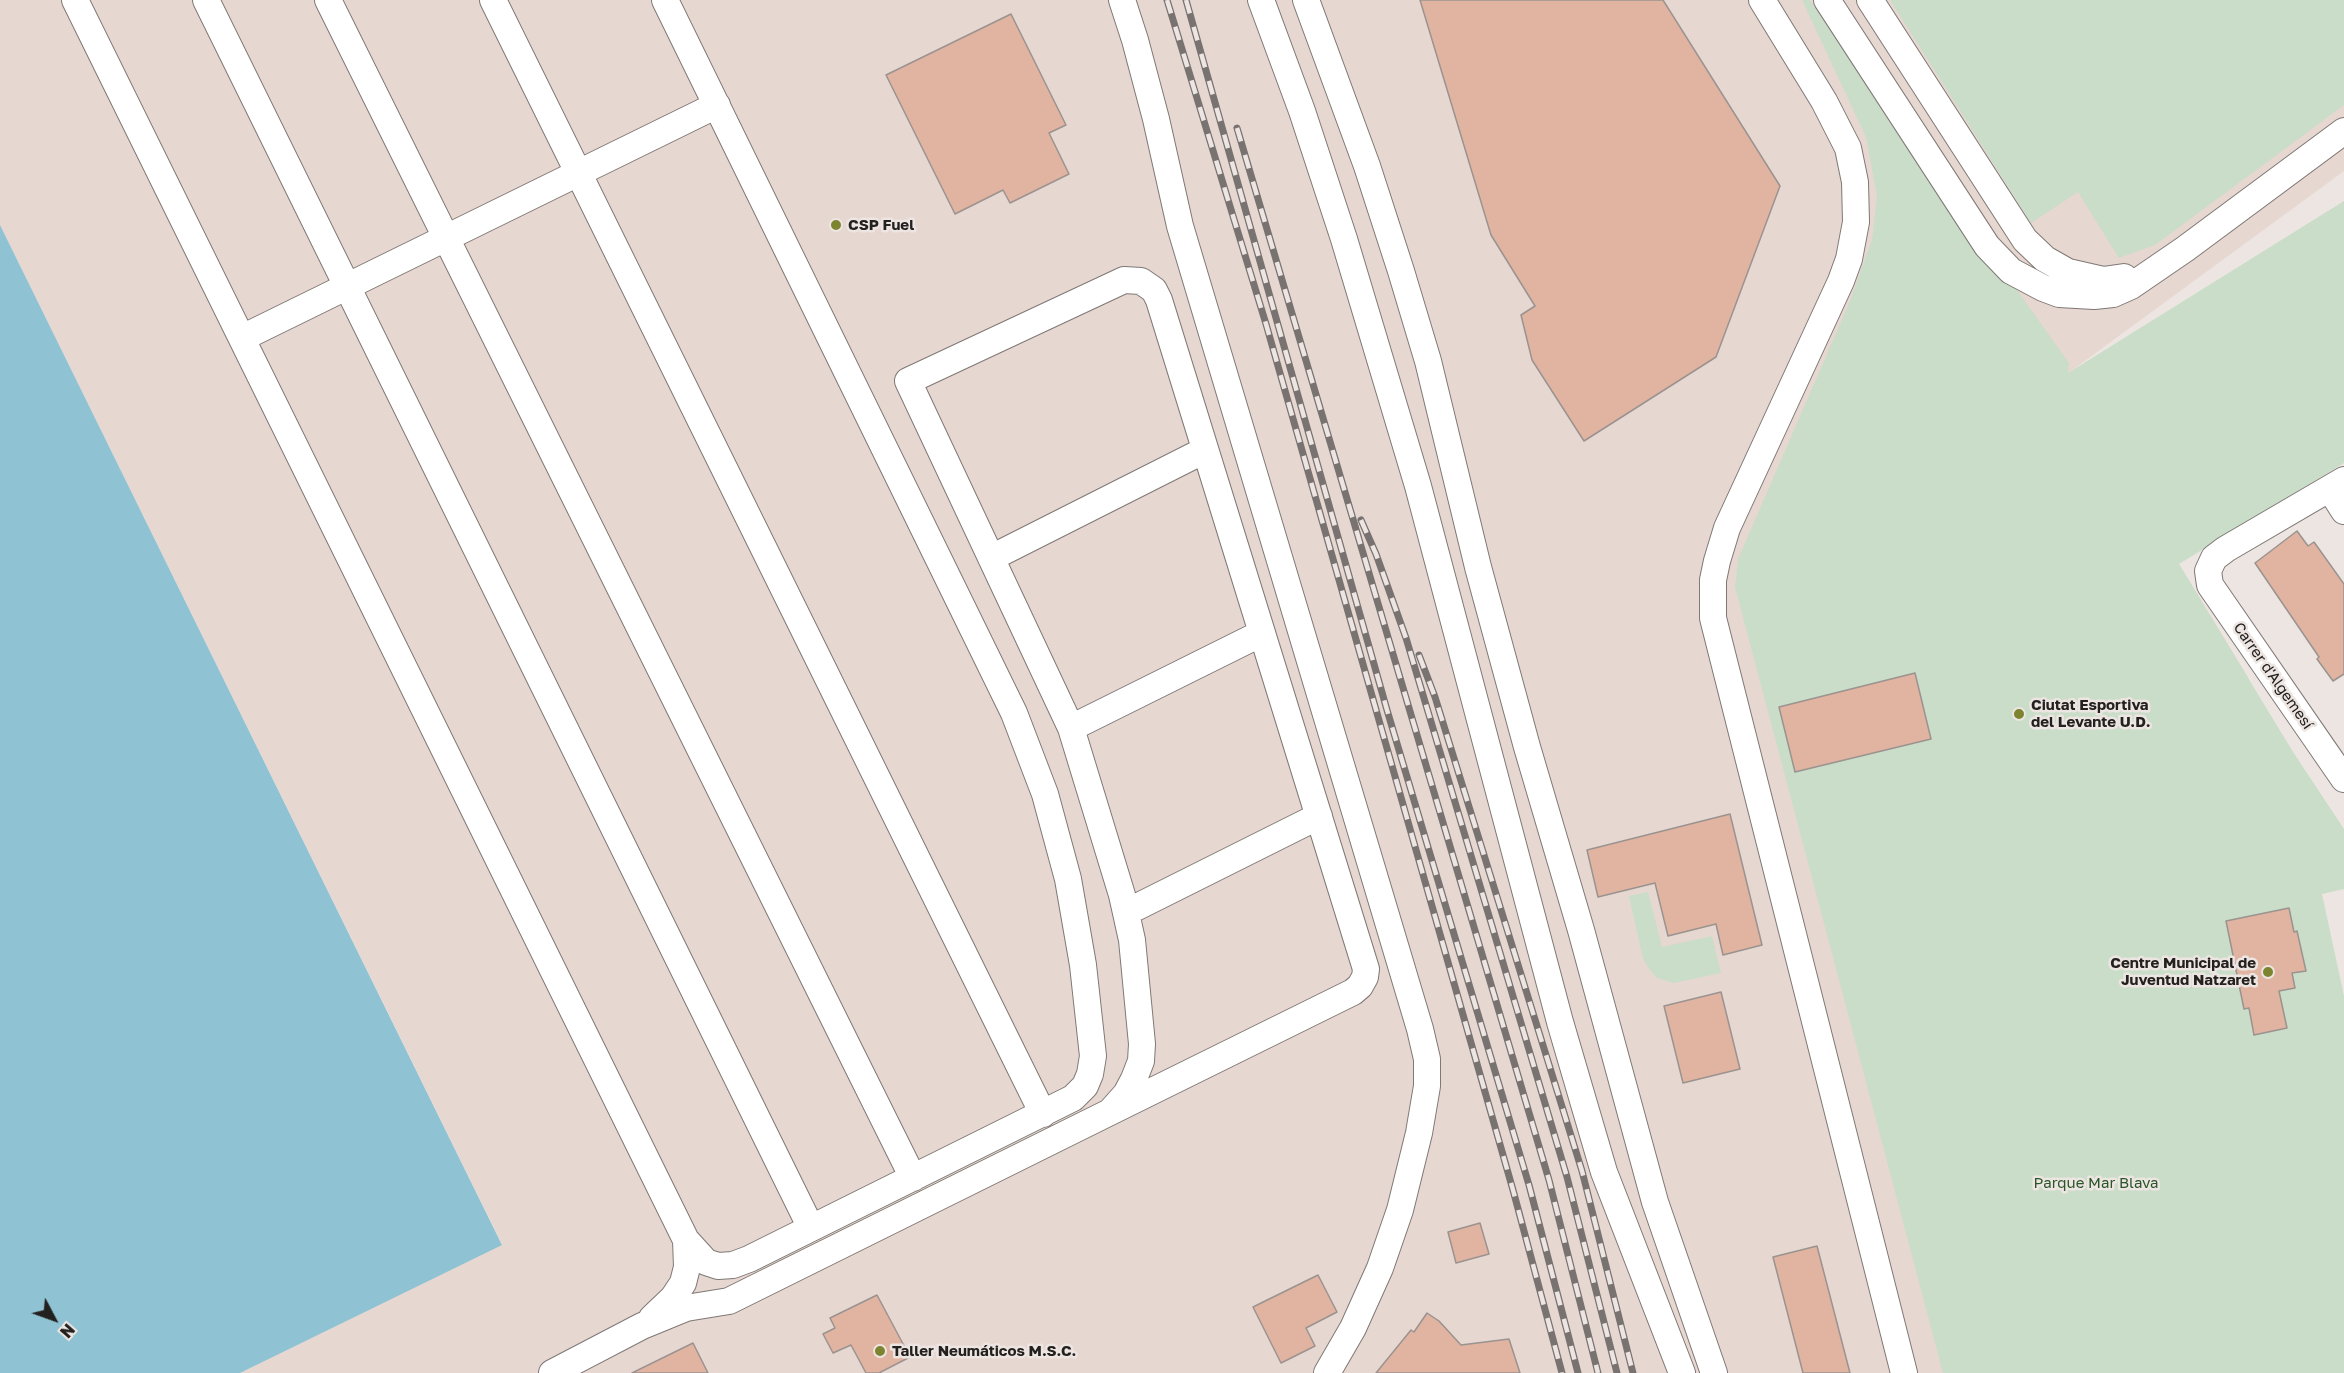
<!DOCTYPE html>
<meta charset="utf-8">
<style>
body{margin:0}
#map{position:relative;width:2344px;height:1373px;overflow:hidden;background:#ede5e2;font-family:"Golos Text",sans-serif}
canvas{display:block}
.north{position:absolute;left:24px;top:1289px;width:60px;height:60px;-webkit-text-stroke:4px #ede5e2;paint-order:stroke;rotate:131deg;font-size:16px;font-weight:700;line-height:24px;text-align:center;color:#23211f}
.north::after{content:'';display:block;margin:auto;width:21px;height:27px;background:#23211f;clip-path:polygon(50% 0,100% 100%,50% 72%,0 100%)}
</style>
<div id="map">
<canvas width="2344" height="1373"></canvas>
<div class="north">N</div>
</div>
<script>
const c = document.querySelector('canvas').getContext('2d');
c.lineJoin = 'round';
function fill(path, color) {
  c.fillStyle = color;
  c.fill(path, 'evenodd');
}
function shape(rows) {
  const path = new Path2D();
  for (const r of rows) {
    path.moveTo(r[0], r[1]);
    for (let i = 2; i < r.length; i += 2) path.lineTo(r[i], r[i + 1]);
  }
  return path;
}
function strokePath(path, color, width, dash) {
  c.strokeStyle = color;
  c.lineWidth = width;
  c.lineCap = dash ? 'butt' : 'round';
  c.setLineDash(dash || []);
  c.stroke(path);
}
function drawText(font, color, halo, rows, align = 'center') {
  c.font = font + ' "Golos Text",sans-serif';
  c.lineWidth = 5;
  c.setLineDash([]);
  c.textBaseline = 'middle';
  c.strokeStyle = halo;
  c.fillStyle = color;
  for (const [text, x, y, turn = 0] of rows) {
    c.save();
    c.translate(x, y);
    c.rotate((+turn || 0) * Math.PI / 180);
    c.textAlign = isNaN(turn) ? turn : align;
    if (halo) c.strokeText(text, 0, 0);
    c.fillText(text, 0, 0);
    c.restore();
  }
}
const built = shape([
 [0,0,2344,0,2344,171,2067,374,2179,564,2248,677,1949,1373,240,1373,502,1244,0,225]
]);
const green = shape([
 [1802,0,1810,0,2069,363,2068,373,2344,201,2344,463,2179,564,2293,752,2344,829,2344,889,2322,894,2344,996,2344,1373,1943,1373,1735,587,1738,559,1850,301,1872,240,1877,196,1866,137],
 [1890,0,2344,0,2344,105,2155,245,2119,258,2078,192,2031,223],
 [1648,892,1662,947,1712,936,1721,973,1674,983,1657,978,1650,970,1643,959,1629,896]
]);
const water = shape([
 [0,225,502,1245,240,1373,0,1373]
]);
const building = shape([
 [1420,0,1663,0,1780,186,1716,357,1584,441,1532,360,1521,315,1535,306,1491,235,1420,0],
 [1011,14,1066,125,1049,133,1069,174,1010,203,1003,190,955,214,886,75,1011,14],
 [2297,531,2308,546,2314,542,2344,584,2344,674,2333,681,2317,659,2319,657,2255,563,2297,531],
 [1915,673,1931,739,1795,772,1779,707,1915,673],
 [1730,814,1762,945,1723,955,1716,924,1668,936,1655,883,1598,897,1587,850,1730,814],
 [2289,908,2294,932,2297,931,2306,971,2292,973,2295,988,2279,991,2287,1028,2254,1035,2249,1008,2244,1009,2226,921,2289,908],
 [1721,992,1740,1069,1683,1083,1664,1006,1721,992],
 [1480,1223,1489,1254,1456,1263,1448,1232,1480,1223],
 [1817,1246,1850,1373,1803,1373,1773,1257,1817,1246],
 [1318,1275,1337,1312,1306,1328,1315,1346,1281,1363,1253,1307,1318,1275],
 [877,1295,910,1357,879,1373,866,1373,851,1345,833,1353,823,1334,835,1328,830,1318,877,1295],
 [1427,1313,1439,1321,1461,1345,1509,1339,1520,1373,1376,1373,1411,1330,1414,1332,1427,1313],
 [693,1343,708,1373,632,1373,693,1343]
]);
const minor = shape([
 [75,0,686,1240,706,1262,718,1266,733,1265,749,1259,1073,1098,1085,1086,1090,1074,1093,1056,1083,965,1068,879,1045,794,1014,713,665,0],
 [206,0,811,1228],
 [328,0,913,1178],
 [493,0,1043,1114],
 [1122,0,1135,40,1156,119,1180,226,1420,1029,1427,1059,1427,1086,1419,1133,1400,1210,1380,1268,1353,1328,1327,1373],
 [1261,0,1302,111,1344,239,1418,486,1560,1022,1604,1172,1682,1373],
 [1306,0,1367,166,1401,271,1428,361,1478,567,1527,747,1581,930,1655,1202,1714,1373],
 [1762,0,1824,101,1848,148,1855,182,1856,222,1849,259,1841,281,1727,528,1717,561,1713,580,1713,618,1904,1373],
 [1827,0,1987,246,2011,271,2043,288,2059,294,2094,296,2113,294,2131,286,2185,249,2344,131],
 [1870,0,2025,240,2045,259,2068,272,2103,280,2124,277],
 [242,338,717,105],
 [2344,480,2226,549,2214,558,2208,571,2210,585,2344,779],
 [2330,489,2344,511],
 [991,558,1205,450],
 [1071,728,1262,633],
 [1126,910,1137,907,1319,816],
 [652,1318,673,1298,683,1283,687,1267,686,1240],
 [552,1373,642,1326,686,1308,729,1301,1110,1112,1353,992,1360,986,1365,977,1366,969,1159,300,1154,290,1141,281,1124,280,908,381,1071,728,1122,895,1132,940,1142,1044,1141,1061,1134,1079,1126,1094,1110,1112]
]);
const rail = shape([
 [1167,0,1266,324,1513,1190,1562,1373],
 [1186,0,1387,710,1529,1185,1578,1373],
 [1237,128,1549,1180,1598,1373],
 [1361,520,1376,554,1406,638,1567,1177,1617,1373],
 [1419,655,1435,697,1582,1171,1633,1373]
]);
const markers = [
 [836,225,6,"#7c8430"],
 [2019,714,6,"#7c8430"],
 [2268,972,6,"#7c8430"],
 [880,1351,6,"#7c8430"]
];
const poiNames = [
 ["CSP Fuel",848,225],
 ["Ciutat Esportiva",2031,705],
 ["del Levante U.D.",2031,722],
 ["Centre Municipal de",2256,963,"right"],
 ["Juventud Natzaret",2256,980,"right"],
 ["Taller Neumáticos M.S.C.",892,1351]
];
const streetNames = [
 ["Carrer d'Algemesí",2273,676,55]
];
const parkNames = [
 ["Parque Mar Blava",2096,1183]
];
fill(built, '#e7d7d1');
fill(green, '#caddc8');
fill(water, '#8fc3d3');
fill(building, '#e1b3a1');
strokePath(building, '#9a9390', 1.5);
strokePath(minor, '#7f7875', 28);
strokePath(minor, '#fff', 26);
strokePath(rail, '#787371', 7);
strokePath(rail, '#ede5e2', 4.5, [14]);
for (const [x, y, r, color] of markers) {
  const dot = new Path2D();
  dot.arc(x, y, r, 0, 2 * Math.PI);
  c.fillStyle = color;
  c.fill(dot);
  strokePath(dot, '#ede5e2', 2);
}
drawText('bold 15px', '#23211f', '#ede5e2', poiNames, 'left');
drawText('15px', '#23211f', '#ede5e2', streetNames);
drawText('15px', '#295628', '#ede5e2', parkNames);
</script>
